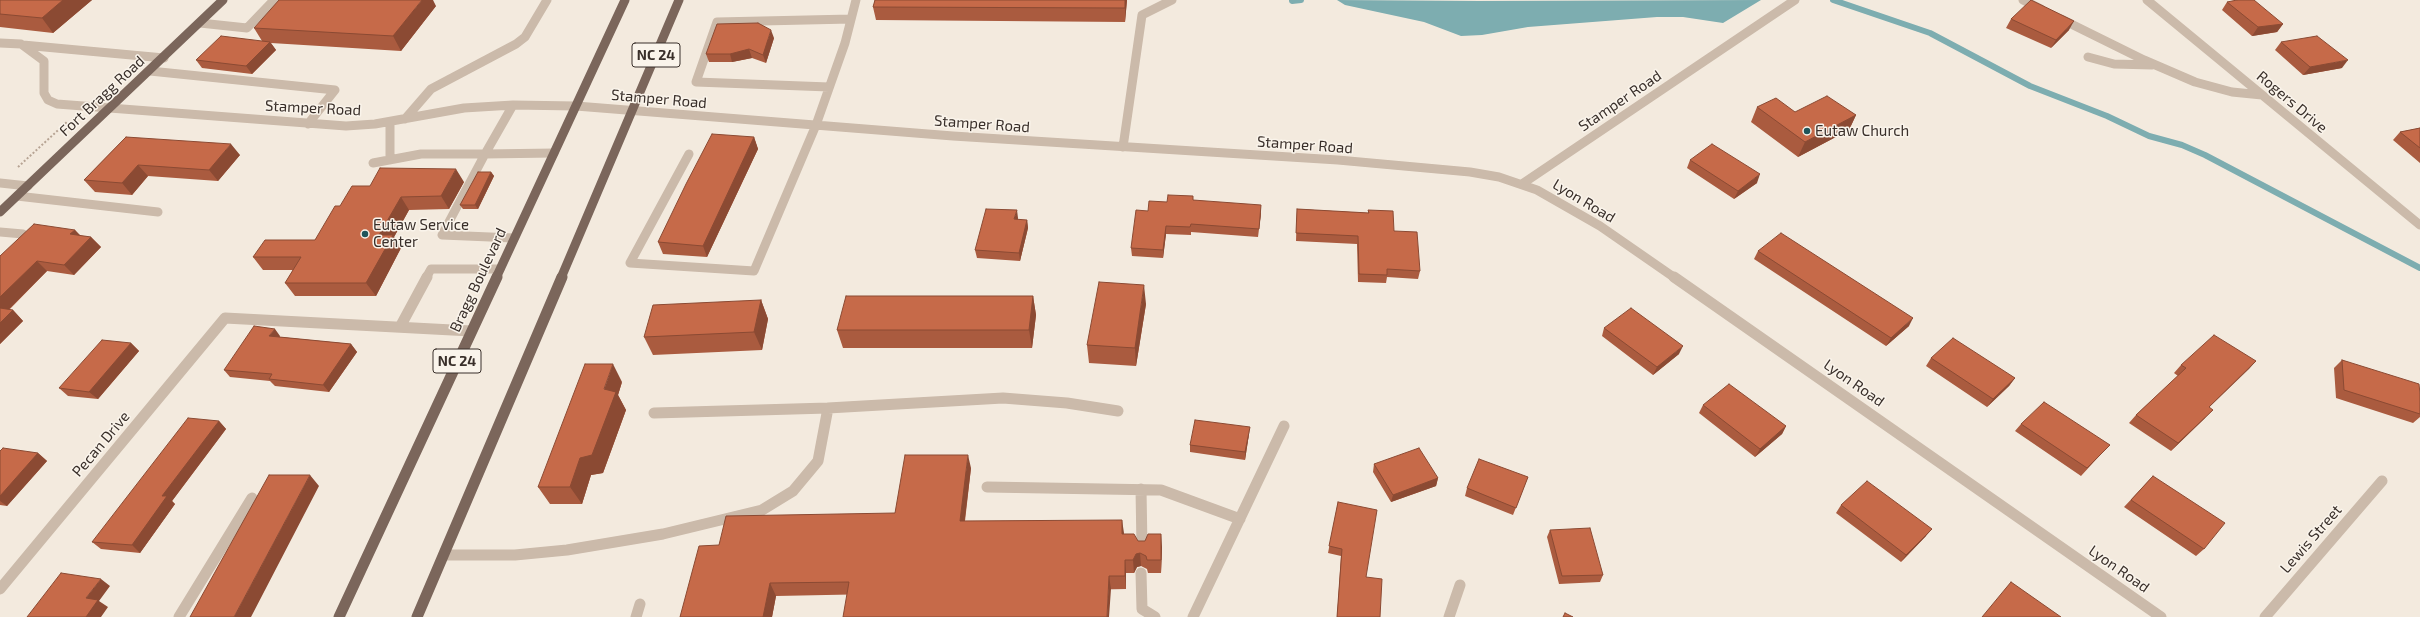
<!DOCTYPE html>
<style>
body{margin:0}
canvas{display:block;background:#f3eade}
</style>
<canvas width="2420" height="617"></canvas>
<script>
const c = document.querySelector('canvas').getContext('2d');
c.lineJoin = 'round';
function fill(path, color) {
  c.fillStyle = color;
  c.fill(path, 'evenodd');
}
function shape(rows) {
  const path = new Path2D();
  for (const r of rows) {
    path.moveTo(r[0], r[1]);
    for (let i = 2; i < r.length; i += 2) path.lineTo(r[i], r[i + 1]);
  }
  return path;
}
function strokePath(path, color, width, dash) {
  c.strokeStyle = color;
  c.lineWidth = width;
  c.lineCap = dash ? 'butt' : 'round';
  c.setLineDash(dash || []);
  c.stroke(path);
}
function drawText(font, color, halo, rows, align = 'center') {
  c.font = font + ' "Exo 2",sans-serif';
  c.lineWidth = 3;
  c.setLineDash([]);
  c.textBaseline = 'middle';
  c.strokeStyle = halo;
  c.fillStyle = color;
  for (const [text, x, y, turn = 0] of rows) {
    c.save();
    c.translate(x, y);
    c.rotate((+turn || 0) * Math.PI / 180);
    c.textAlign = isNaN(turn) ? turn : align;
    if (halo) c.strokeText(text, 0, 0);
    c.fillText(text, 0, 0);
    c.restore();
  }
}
const water = shape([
 [1337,0,1480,1,1761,0,1723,23,1683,17,1657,17,1528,27,1482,35,1461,36,1424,22,1345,5]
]);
const stream = shape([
 [1833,0,1930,33,2030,86,2107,116,2149,136,2182,145,2205,155,2420,268],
 [1292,1,1301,0]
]);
const path = shape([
 [18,167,67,122]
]);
const minorFar1 = shape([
 [2023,0,2041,9],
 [2147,0,2420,225],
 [2061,19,2144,60,2195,82,2232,92,2262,95],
 [200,23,247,28,274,0],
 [0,43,21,44,44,61,44,93,48,100,57,104,346,126,375,124,464,108,513,105,576,106,953,136,1338,160,1470,172,1499,177,1537,190,1600,226,1675,278],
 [23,45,164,58],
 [2088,57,2114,64,2152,65],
 [150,71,335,90,308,124],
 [829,87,696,82,717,22,851,19],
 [405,119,431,89,516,44,525,37,547,0],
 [390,122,390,160],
 [1123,147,1142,15,1172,0],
 [485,154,554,153],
 [485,154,513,105],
 [689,154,630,263,754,271,816,125,845,43,856,0],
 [373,163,421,154,485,154,442,235,514,238],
 [0,183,28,186],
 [1522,184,1795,0],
 [17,196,158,212],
 [0,232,23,234],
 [426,278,431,269,500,269]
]);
const minor = shape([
 [1674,277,2161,617],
 [400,327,427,277],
 [828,408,1003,398,1067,403,1118,411],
 [987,487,1161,490,1240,519],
 [1141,489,1142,548],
 [444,555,515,555,567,550,663,534,762,510,793,491,818,461,828,408,654,413],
 [1141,573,1142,609,1155,617],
 [0,589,225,318,471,331],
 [179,617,252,498],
 [636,617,640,604],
 [1193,617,1284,426],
 [1449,617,1460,585],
 [2265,617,2382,481]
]);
const majorFar1 = shape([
 [0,212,223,0],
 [496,278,625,0],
 [561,278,679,0]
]);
const major = shape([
 [339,617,497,277],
 [417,617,562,277]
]);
const wall = shape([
 [0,0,92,0,53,33,0,27],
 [875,0,1127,0,1125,22,876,20,873,7],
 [2227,2,2283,24,2277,32,2252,36,2222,10],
 [436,6,401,51,271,43,276,50,252,74,202,68,196,60,262,41,254,28],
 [2011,19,2069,30,2051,48,2006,28],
 [774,38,766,63,752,58,732,62,709,62,706,54],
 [2281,42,2342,68,2303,75,2275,50],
 [1757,107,1795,112,1856,115,1849,130,1798,157,1751,122],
 [2420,128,2420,163,2393,140,2400,132],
 [126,137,240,155,218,181,148,176,132,195,95,192,84,180],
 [754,137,758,149,707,257,663,254,658,242],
 [1690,160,1757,183,1734,199,1687,168],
 [491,172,494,176,478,209,463,209,460,205],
 [464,182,449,209,409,210,394,237,401,248,376,296,295,296,285,283,293,270,263,270,253,257,315,240,340,206,370,186],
 [1193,200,1261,213,1258,237,1191,232,1191,235,1166,234,1163,258,1132,256,1131,248,1148,211,1167,202],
 [1297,209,1368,213,1368,210,1394,231,1420,271,1418,279,1387,277,1386,283,1358,282,1357,244,1296,241],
 [1018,218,1018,220,1027,220,1028,228,1020,261,977,258,975,250],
 [75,230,80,236,91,237,101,247,74,275,47,271,9,310,13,310,23,321,0,344,0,256],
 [1758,251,1909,326,1886,346,1754,259],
 [1033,296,1036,315,1032,348,843,348,837,330],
 [761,300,768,319,762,350,653,355,644,337],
 [1146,304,1136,366,1089,363,1087,345],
 [1604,328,1679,354,1653,375,1602,336],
 [280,336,280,337,351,344,357,352,329,392,275,386,270,381,230,377,224,370],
 [131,343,139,351,98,399,68,396,59,388],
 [1931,358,2015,378,2009,386,1987,407,1926,366],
 [2342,360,2420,394,2420,417,2413,423,2336,398,2334,368],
 [2256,361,2209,407,2205,418,2171,451,2129,423,2136,415,2178,376,2174,373,2181,365],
 [622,382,618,395,626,410,603,473,591,475,582,504,550,504,538,487],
 [1703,405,1786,426,1782,434,1755,457,1699,413],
 [219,421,226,429,172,501,175,504,140,553,101,549,92,542],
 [2021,424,2103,452,2081,476,2015,431],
 [1249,434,1245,460,1190,452,1190,445],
 [0,451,38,453,47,461,7,506,0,505],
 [1374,464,1438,478,1436,486,1391,502,1373,472],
 [971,468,965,521,1124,534,1138,541,1162,547,1161,573,1148,573,1147,569,1141,566,1137,567,1134,573,1126,573,1126,589,776,596,772,617,680,617,719,545,895,513],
 [2153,476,2204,549,2196,556,2124,507],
 [1528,477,1513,515,1465,496,1467,488],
 [1338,502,1366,577,1380,617,1337,617,1341,556,1328,553],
 [1841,505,1926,536,1901,562,1836,513],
 [1550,530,1603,575,1600,582,1559,584,1547,537]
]);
const shadedWall = shape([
 [63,0,92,0,53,33,42,18],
 [422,0,433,0,436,6,401,51,393,36],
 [1125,0,1127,0,1125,22],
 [2074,21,2069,30,2051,48,2056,40],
 [2283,24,2277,32,2252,36,2258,27],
 [771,30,774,38,766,63,763,55],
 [270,42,276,50,252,74,246,66],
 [749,49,752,58,732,62,730,54],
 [2348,60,2342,68,2303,75,2310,67],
 [1856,115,1849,130,1798,157,1805,142],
 [754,137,758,149,707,257,703,246],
 [231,144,240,155,218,181,209,170],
 [138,165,148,176,132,195,122,183],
 [456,169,464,182,449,209,441,196],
 [491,172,494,176,478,209,475,205],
 [1760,174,1757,183,1734,199,1738,191],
 [401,197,409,210,394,237,401,248,376,296,366,283,379,235],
 [1261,205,1261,213,1258,237,1259,229],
 [1017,210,1018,218,1016,228,1014,219],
 [1027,220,1028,228,1020,261,1019,253],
 [1166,226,1166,234,1163,258,1163,250],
 [75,230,85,240,70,234],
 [91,237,101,247,74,275,64,265],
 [37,261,47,271,1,317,0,316,0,297],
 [1144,285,1146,304,1136,366,1135,348],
 [1033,296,1036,315,1032,348,1029,330],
 [761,300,768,319,762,350,754,332],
 [13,310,23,321,0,344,0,323],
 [1913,318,1909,326,1886,346,1891,338],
 [275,329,280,336,275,343,269,336],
 [131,343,139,351,98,399,89,392],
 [351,344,357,352,329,392,323,385],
 [1683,346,1679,354,1653,375,1657,367],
 [2256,361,2249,369,2201,415,2209,407],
 [613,364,622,382,618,395,626,410,603,473,591,475,582,504,570,487],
 [2015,378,2009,386,1987,407,1993,399],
 [2213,410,2205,418,2171,451,2178,443],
 [219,421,226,429,172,501,175,504,140,553,132,545,162,496],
 [1786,426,1782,434,1755,457,1760,449],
 [1250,427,1249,434,1245,460,1245,452],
 [38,453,47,461,7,506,0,501,0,496],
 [968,455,971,468,963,534,960,521],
 [310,475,319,486,251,617,234,617],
 [1438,478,1436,486,1391,502,1393,495],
 [1122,520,1124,533,1123,548,1122,534],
 [1932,529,1926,536,1901,562,1906,555],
 [1161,534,1162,547,1161,573],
 [1140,553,1141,566,1137,567,1134,573,1133,560,1136,554],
 [1125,560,1126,573,1126,589,1125,576],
 [1109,576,1111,589,1109,617,1107,617],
 [101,579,110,586,99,601,108,607,101,617,86,617,86,598],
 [770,583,776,596,772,617,763,617]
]);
const building = shape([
 [0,0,63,0,42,18,0,14,0,0],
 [279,0,422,0,393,36,254,28,279,0],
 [875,0,1125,0,1125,8,873,7,875,0],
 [2031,0,2074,21,2056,40,2011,19,2031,0],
 [2237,0,2254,0,2283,24,2258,27,2227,2,2237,0],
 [758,23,771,30,763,55,749,49,730,54,706,54,717,24,758,23],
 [221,36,270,42,246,66,196,60,221,36],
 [2317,36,2348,60,2310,67,2281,42,2317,36],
 [1827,96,1856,115,1805,142,1757,107,1776,98,1795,112,1827,96],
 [2420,128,2420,148,2400,132,2420,128],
 [712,134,754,137,703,246,658,242,686,184,712,134],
 [126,137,231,144,209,170,138,165,122,183,84,180,126,137],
 [1712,144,1760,174,1738,191,1690,160,1712,144],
 [380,168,456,169,441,196,401,197,379,235,393,235,366,283,285,283,301,257,253,257,265,240,315,240,335,206,340,206,352,186,370,186,380,168],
 [478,172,491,172,475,205,460,205,478,172],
 [1168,195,1193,196,1193,200,1261,205,1259,229,1191,224,1190,227,1166,226,1163,250,1131,248,1136,210,1148,211,1149,201,1167,202,1168,195],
 [986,209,1017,210,1014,219,1027,220,1019,253,975,250,986,209],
 [1297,209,1369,213,1368,210,1393,211,1394,231,1417,232,1420,271,1387,269,1387,275,1359,274,1358,236,1296,233,1297,209],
 [34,224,75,230,70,234,91,237,64,265,37,261,0,297,0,256,34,224],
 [1781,233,1913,318,1891,338,1758,251,1781,233],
 [1099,282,1144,285,1135,348,1087,345,1099,282],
 [846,296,1033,296,1029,330,837,330,846,296],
 [761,300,754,332,644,337,653,305,761,300],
 [0,308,13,310,0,323,0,308],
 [1631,308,1683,346,1657,367,1604,328,1631,308],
 [254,326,275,329,269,336,351,344,323,385,269,379,272,374,224,370,254,326],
 [2214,335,2256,361,2209,407,2213,410,2178,443,2136,415,2186,368,2181,365,2214,335],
 [1953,338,2015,378,1993,399,1931,358,1953,338],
 [102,340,131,343,89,392,59,388,102,340],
 [2342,360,2419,384,2420,394,2420,414,2344,390,2342,360],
 [585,364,613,364,604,389,616,392,592,455,580,458,570,487,538,487,585,364],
 [1729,384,1786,426,1760,449,1703,405,1729,384],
 [2044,402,2110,445,2087,468,2021,424,2044,402],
 [188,418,219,421,162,496,167,496,132,545,92,542,188,418],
 [1195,420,1250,427,1245,452,1190,445,1195,420],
 [3,448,38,453,0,496,0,451,3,448],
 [1419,448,1438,478,1393,495,1374,464,1419,448],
 [905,455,968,455,960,521,1122,520,1122,534,1134,534,1138,541,1145,541,1148,534,1161,534,1161,560,1147,560,1146,556,1140,553,1136,554,1133,560,1125,560,1125,576,1109,576,1107,617,843,617,849,582,770,583,763,617,680,617,699,546,719,545,726,516,895,513,905,455],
 [1479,459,1528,477,1516,508,1467,488,1479,459],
 [269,475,310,475,234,617,190,617,269,475],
 [2153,476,2225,523,2204,549,2131,500,2153,476],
 [1867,481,1932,529,1906,555,1841,505,1867,481],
 [1338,502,1377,510,1366,577,1382,579,1380,617,1337,617,1342,549,1329,546,1338,502],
 [1590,528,1603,575,1562,576,1550,530,1590,528],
 [61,573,101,579,86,598,98,600,86,617,27,617,61,573],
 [2011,582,2061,617,1982,617,2011,582],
 [1565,613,1573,617,1563,617,1565,613]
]);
const markers = [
 [1807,131,4,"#1f555b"],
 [365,234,4,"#1f555b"]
];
const shields = [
 [656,55,48],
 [457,361,48]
];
const shieldNames = [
 ["NC 24",656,55],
 ["NC 24",457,361]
];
const streetNames = [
 ["Fort Bragg Road",102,96,-43],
 ["Stamper Road",659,99,5],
 ["Stamper Road",1620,101,-34],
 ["Rogers Drive",2292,102,40],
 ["Stamper Road",313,108,3],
 ["Stamper Road",982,124,4],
 ["Stamper Road",1305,145,4],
 ["Lyon Road",1584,201,31],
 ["Bragg Boulevard",478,280,-65],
 ["Lyon Road",1854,383,35],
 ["Pecan Drive",101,444,-50],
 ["Lewis Street",2311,539,-49],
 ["Lyon Road",2119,569,35]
];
const poiNames = [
 ["Eutaw Church",1815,131],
 ["Eutaw Service",373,225],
 ["Center",373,242]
];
fill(water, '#7dadb0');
strokePath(stream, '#7dadb0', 6);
strokePath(path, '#b7a494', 2, [2, 2]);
strokePath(minorFar1, '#cbbaaa', 9);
strokePath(minor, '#cbbaaa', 11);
strokePath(majorFar1, '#7b665b', 9);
strokePath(major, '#7b665b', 11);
fill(wall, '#aa5b3f');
fill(shadedWall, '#8b4a33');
fill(building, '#c66a49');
strokePath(building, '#8b4a33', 1);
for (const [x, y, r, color] of markers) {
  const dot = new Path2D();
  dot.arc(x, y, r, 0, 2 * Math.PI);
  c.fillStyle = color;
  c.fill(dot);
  strokePath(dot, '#faf4eb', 1.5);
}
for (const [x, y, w] of shields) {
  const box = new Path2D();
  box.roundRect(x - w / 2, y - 12, w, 24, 3);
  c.fillStyle = '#faf4eb';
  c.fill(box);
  strokePath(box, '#392f2a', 1);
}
drawText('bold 14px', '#392f2a', null, shieldNames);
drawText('15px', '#392f2a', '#faf4eb', streetNames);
drawText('15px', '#392f2a', '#faf4eb', poiNames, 'left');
</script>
